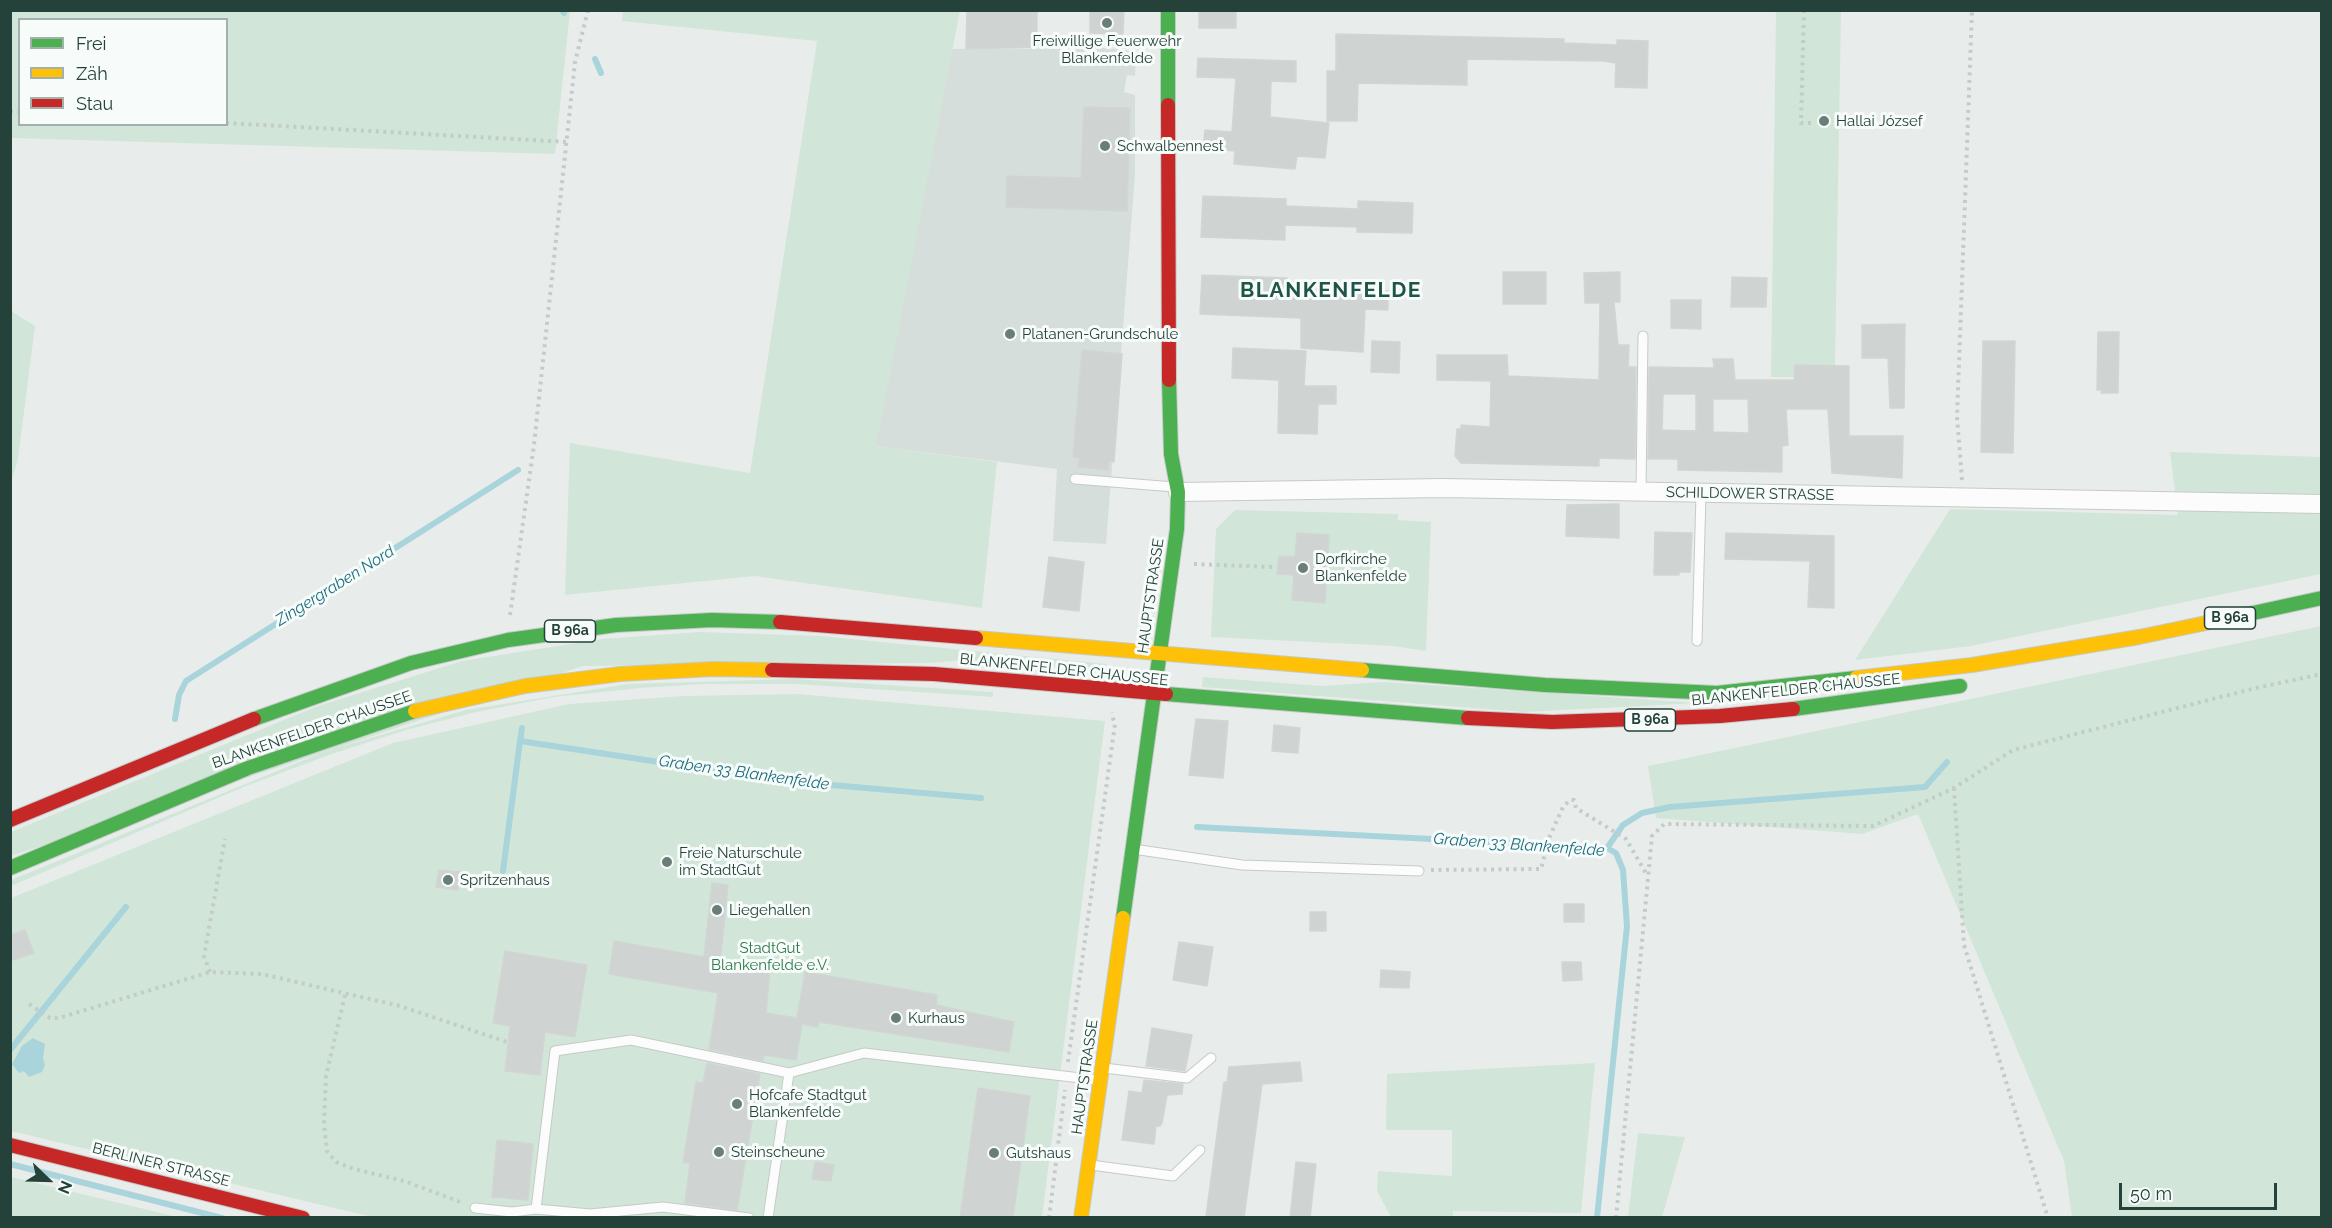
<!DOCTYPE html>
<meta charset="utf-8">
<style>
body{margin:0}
#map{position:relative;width:2332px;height:1228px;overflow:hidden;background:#e8edeb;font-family:Raleway,sans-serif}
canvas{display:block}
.frame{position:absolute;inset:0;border:12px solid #24423a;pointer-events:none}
.legend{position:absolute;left:18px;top:18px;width:210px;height:108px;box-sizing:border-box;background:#f7fbf9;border:2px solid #a3b1ad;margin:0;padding:8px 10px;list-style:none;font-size:18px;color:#24423a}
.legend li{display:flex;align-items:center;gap:12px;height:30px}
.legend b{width:30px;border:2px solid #a3b1ad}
.north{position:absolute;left:18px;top:1150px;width:60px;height:60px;-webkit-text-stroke:4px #f7fbf9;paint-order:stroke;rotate:113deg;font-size:16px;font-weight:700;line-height:24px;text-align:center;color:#24423a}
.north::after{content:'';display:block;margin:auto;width:21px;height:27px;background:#24423a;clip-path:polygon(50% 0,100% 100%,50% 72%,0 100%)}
.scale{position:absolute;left:2119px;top:1183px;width:158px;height:27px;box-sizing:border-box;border:3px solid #24423a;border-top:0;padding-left:8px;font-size:18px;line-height:21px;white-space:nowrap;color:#24423a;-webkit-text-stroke:4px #f7fbf9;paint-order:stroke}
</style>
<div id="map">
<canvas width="2332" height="1228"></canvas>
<div class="frame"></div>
<ul class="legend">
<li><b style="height:8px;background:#4caf50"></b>Frei</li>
<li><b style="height:8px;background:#ffc107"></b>Zäh</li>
<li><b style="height:8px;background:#c62828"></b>Stau</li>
</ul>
<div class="north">N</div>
<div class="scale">50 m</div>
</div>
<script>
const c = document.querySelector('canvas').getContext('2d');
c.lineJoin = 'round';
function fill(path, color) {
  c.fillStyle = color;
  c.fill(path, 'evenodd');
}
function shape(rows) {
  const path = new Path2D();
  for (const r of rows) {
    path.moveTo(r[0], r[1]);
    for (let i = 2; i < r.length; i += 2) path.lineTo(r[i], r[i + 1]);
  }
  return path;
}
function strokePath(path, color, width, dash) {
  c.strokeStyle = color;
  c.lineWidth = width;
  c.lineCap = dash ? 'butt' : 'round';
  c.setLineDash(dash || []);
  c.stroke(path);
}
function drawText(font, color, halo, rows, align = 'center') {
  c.font = font + ' Raleway,sans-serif';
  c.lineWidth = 6;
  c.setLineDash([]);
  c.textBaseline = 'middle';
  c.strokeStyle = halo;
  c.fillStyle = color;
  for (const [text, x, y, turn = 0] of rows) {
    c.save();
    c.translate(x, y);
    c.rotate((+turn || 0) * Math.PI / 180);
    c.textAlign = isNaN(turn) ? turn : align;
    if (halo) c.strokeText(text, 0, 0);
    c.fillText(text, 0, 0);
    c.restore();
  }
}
const built = shape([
 [1109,48,1136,52,1135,76,1127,75,1124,92,1135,95,1135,175,1106,544,1053,541,1057,469,875,446,952,49]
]);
const green = shape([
 [11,10,570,11,555,154,11,138],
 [20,20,226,20,226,124,20,124],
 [623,11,960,11,876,446,997,462,982,608,755,576,565,595,570,443,750,473,817,41,622,21],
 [1776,11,1841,11,1835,366,1795,365,1794,377,1771,377],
 [11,311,35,326,18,459,11,482],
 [2170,452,2321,457,2321,574,1971,646,1855,660,1950,509,2178,515],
 [1235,510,1398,514,1398,520,1431,522,1426,651,1393,646,1211,637,1216,529],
 [2321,626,2321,1217,2072,1217,2064,1161,1918,814,1862,834,1656,818,1648,766],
 [699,632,821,636,1106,664,1104,671,965,660,929,663,583,666,11,856,11,832,318,706,462,661,602,639],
 [1203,677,1322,686,1383,682,1698,703,1524,712,1202,687],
 [796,679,993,692,993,697,796,684,704,684,640,688,554,697,476,712,406,730,329,755,246,786,11,886,11,880,326,751,466,710,628,684],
 [798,694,1105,721,1042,1217,372,1217,11,1131,11,898,393,743,569,704,683,696],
 [1595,1063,1581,1213,1453,1211,1453,1217,1391,1217,1377,1191,1378,1171,1452,1176,1452,1130,1386,1130,1387,1074],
 [1638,1133,1685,1137,1662,1217,1628,1217],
 [10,1177,11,1177,178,1217,11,1217]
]);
const water = shape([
 [33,1038,45,1044,43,1058,45,1065,42,1072,29,1077,24,1071,19,1073,12,1064,22,1046]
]);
const stream = shape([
 [562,10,564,13],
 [595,59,601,73],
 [175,719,179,695,186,681,518,470],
 [522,728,520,741,785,781,981,798],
 [1197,827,1607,848,1616,853,1623,870,1627,926,1597,1218],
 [1607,848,1623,825,1642,813,1670,807,1925,787,1947,762],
 [503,871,520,741],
 [10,1050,126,907],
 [10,1164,222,1218]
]);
const building = shape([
 [967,10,1037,10,1037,47,966,49,967,10],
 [1090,10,1124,10,1123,34,1090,33,1090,10],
 [1199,10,1236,10,1236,28,1199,28,1199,10],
 [1336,34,1564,39,1564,43,1617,45,1617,40,1648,41,1647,88,1615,87,1616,63,1603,61,1467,59,1467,85,1358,83,1357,121,1327,121,1327,71,1336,71,1336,34],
 [1198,58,1296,61,1296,82,1271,81,1270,117,1329,123,1325,158,1297,156,1295,169,1234,164,1235,151,1203,148,1205,130,1232,132,1236,78,1197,77,1198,58],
 [1084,107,1130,108,1127,211,1006,207,1007,176,1081,178,1084,107],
 [1203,196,1286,199,1286,206,1358,209,1358,201,1413,203,1412,233,1357,232,1357,227,1285,225,1285,240,1201,237,1203,196],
 [1503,272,1546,272,1546,304,1503,304,1503,272],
 [1620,272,1620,302,1614,302,1618,345,1629,345,1628,367,1636,367,1635,459,1599,458,1599,466,1461,463,1455,456,1457,429,1461,429,1461,425,1490,427,1491,381,1437,380,1437,355,1507,355,1508,376,1599,380,1600,303,1585,303,1584,273,1620,272],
 [1202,275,1287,278,1287,289,1327,290,1327,284,1379,285,1379,290,1388,291,1388,310,1365,309,1363,352,1301,348,1301,318,1200,314,1202,275],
 [1732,277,1767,278,1766,307,1731,307,1732,277],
 [1671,300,1701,300,1701,329,1671,328,1671,300],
 [1905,324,1904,408,1890,408,1888,358,1862,358,1862,325,1905,324],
 [2098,332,2119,332,2118,393,2101,393,2102,390,2097,390,2098,332],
 [1372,341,1400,342,1399,373,1371,372,1372,341],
 [1983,341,2015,341,2013,453,1981,452,1983,341],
 [1233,348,1306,351,1304,386,1336,386,1336,404,1318,404,1317,434,1278,433,1279,380,1232,378,1233,348],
 [1082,350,1122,354,1114,462,1109,461,1108,470,1078,467,1080,458,1073,457,1082,350],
 [1713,359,1733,359,1735,380,1794,380,1795,365,1849,366,1849,436,1903,436,1902,478,1832,473,1828,409,1786,409,1788,445,1782,446,1782,472,1678,470,1678,459,1648,459,1649,367,1714,368,1713,359],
 [1663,394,1696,394,1696,431,1662,430,1663,394],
 [1713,399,1748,399,1749,433,1713,432,1713,399],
 [1619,504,1619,538,1566,536,1567,505,1619,504],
 [1655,532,1692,533,1690,572,1679,572,1679,575,1654,575,1655,532],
 [1297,533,1329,535,1325,603,1292,600,1294,575,1277,574,1279,556,1295,557,1297,533],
 [1726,533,1834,536,1834,608,1808,607,1810,561,1725,559,1726,533],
 [1049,557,1084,562,1079,611,1043,607,1049,557],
 [1196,719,1228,721,1223,778,1189,775,1196,719],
 [1274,725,1300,728,1298,753,1272,751,1274,725],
 [439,870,460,872,458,890,436,887,439,870],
 [712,883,728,885,720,964,770,969,766,1013,797,1018,805,972,937,995,936,1005,1014,1022,1009,1052,819,1022,818,1027,802,1024,796,1060,764,1055,763,1061,709,1049,718,993,609,974,614,941,704,957,712,883],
 [1564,904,1584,904,1584,922,1564,922,1564,904],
 [1310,912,1326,912,1326,931,1310,931,1310,912],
 [25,930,34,953,10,961,10,935,25,930],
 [1179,942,1213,947,1207,986,1173,980,1179,942],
 [505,951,587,965,575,1037,545,1032,540,1075,505,1071,510,1026,493,1023,505,951],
 [1562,962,1581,962,1582,980,1563,981,1562,962],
 [1381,970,1410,972,1409,988,1380,987,1381,970],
 [1152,1028,1192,1035,1185,1071,1146,1066,1152,1028],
 [1300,1062,1302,1081,1262,1084,1244,1218,1206,1216,1224,1082,1227,1082,1229,1067,1300,1062],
 [707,1063,760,1074,737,1210,685,1203,690,1163,683,1163,696,1082,703,1083,707,1063],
 [1144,1080,1183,1084,1182,1094,1167,1095,1162,1123,1160,1126,1156,1126,1154,1144,1122,1140,1129,1091,1142,1093,1144,1080],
 [978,1088,1030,1096,1013,1218,960,1218,978,1088],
 [497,1140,533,1144,528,1200,492,1197,497,1140],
 [815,1162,834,1165,831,1181,812,1179,815,1162],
 [1296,1162,1316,1164,1310,1218,1290,1218,1296,1162]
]);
const path = shape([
 [1804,10,1801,123,1812,123],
 [10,111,20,112],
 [226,123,567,142],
 [1962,480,1957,417,1972,10],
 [1194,564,1273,567],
 [510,615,534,445,575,62,588,10],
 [1954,788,1964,945,2048,1218],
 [1431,870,1541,869,1549,838,1563,807,1570,800,1574,800,1576,808,1626,839,1647,875],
 [210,972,204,956,225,839],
 [345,995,326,1076,324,1124,327,1151,336,1162,354,1169,404,1181,463,1203],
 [29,1004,50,1018,59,1018,210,972,262,974,400,1006,507,1042],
 [1068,1062,1115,724,1111,713],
 [1049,1218,1065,1090],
 [1616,1218,1652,836,1664,824,1873,826,1954,788,2013,750,2256,688,2322,674]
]);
const lane = shape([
 [1075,479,1174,487],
 [1641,492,1643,336],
 [1697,641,1701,494],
 [1133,849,1242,865,1419,871],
 [1104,1068,1187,1078,1211,1058],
 [1091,1165,1173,1176,1200,1150],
 [475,1208,512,1212,536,1209],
 [749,1218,663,1207,590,1214,536,1209,555,1051,631,1040,789,1073,864,1053,1098,1080],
 [768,1218,789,1073]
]);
const street = shape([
 [1178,492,1444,488,2322,504]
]);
const fast = shape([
 [1168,105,1168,10],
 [2230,618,2322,598],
 [1362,670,1545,685,1717,693,1856,678],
 [1166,694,1468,718],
 [1793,709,1960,686],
 [254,719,411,663,508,640,616,625,712,620,780,622],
 [10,868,248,768,415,711],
 [1123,918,1177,529,1178,492,1171,454,1169,380]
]);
const slow = shape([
 [976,638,1362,670],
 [1856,678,1972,665,2139,637,2230,618],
 [415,711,525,686,620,674,713,669,772,670],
 [1081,1218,1123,918]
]);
const jam = shape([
 [1168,105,1169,380],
 [780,622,976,638],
 [772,670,934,674,1166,694],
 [1468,718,1552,722,1720,716,1793,709],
 [10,820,254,719],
 [10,1145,303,1218]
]);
const markers = [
 [1107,23,6,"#697e78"],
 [1824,121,6,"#697e78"],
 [1105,146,6,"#697e78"],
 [1010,334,6,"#697e78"],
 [1303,568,6,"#697e78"],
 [667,862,6,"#697e78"],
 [448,880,6,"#697e78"],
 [717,910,6,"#697e78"],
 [896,1018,6,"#697e78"],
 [737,1104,6,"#697e78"],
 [719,1152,6,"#697e78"],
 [994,1153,6,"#697e78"]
];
const shields = [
 [2230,618,51],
 [570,631,51],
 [1650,720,51]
];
const shieldNames = [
 ["B 96a",2230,618],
 ["B 96a",570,631],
 ["B 96a",1650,720]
];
const poiNames = [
 ["Freiwillige Feuerwehr",1107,41,"center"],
 ["Blankenfelde",1107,58,"center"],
 ["Hallai József",1836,121],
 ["Schwalbennest",1117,146],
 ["Platanen-Grundschule",1022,334],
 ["Dorfkirche",1315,559],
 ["Blankenfelde",1315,576],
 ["Freie Naturschule",679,853],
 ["im StadtGut",679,870],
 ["Spritzenhaus",460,880],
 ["Liegehallen",729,910],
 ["Kurhaus",908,1018],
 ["Hofcafe Stadtgut",749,1095],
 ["Blankenfelde",749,1112],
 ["Steinscheune",731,1152],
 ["Gutshaus",1006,1153]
];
const streetNames = [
 ["SCHILDOWER STRASSE",1750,494,1],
 ["HAUPTSTRASSE",1151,596,-82],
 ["BLANKENFELDER CHAUSSEE",1064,670,6],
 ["BLANKENFELDER CHAUSSEE",1796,690,-6],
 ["BLANKENFELDER CHAUSSEE",312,730,-19],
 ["HAUPTSTRASSE",1085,1077,-82],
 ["BERLINER STRASSE",161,1165,14]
];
const parkNames = [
 ["StadtGut",770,948],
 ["Blankenfelde e.V.",770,965]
];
const waterNames = [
 ["Zingergraben Nord",335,586,-32],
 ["Graben 33 Blankenfelde",744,773,8],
 ["Graben 33 Blankenfelde",1519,845,4]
];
const districtNames = [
 ["BLANKENFELDE",1331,291]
];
fill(built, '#d6dedb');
fill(green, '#d1e6d8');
fill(water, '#a9d4db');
strokePath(stream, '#a9d4db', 6);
fill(building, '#cfd4d2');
strokePath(building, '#d1d6d4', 1.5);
strokePath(lane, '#c5cac8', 11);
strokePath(street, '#c5cac8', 20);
strokePath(fast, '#c3cbc8', 16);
strokePath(slow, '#c3cbc8', 16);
strokePath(jam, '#c3cbc8', 16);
strokePath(path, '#c3ccca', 4, [3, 4.5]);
strokePath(lane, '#fcfcfc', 9);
strokePath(street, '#fcfcfc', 18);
strokePath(fast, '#4caf50', 14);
strokePath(slow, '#ffc107', 14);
strokePath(jam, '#c62828', 14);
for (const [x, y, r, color] of markers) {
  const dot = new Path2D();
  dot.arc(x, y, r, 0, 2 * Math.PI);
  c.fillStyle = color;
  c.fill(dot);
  strokePath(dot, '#f7fbf9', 2);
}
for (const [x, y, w] of shields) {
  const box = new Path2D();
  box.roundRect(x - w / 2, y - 11, w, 22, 4.5);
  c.fillStyle = '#f7fbf9';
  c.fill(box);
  strokePath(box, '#24423a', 1.5);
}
drawText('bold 14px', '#24423a', null, shieldNames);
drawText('15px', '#24423a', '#f7fbf9', poiNames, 'left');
drawText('15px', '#24423a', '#f7fbf9', streetNames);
drawText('15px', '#2d7a4b', '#f7fbf9', parkNames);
drawText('italic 16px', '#1c6f80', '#f7fbf9', waterNames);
c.letterSpacing = '1.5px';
drawText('bold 21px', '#1f5548', '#f7fbf9', districtNames);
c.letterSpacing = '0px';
</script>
